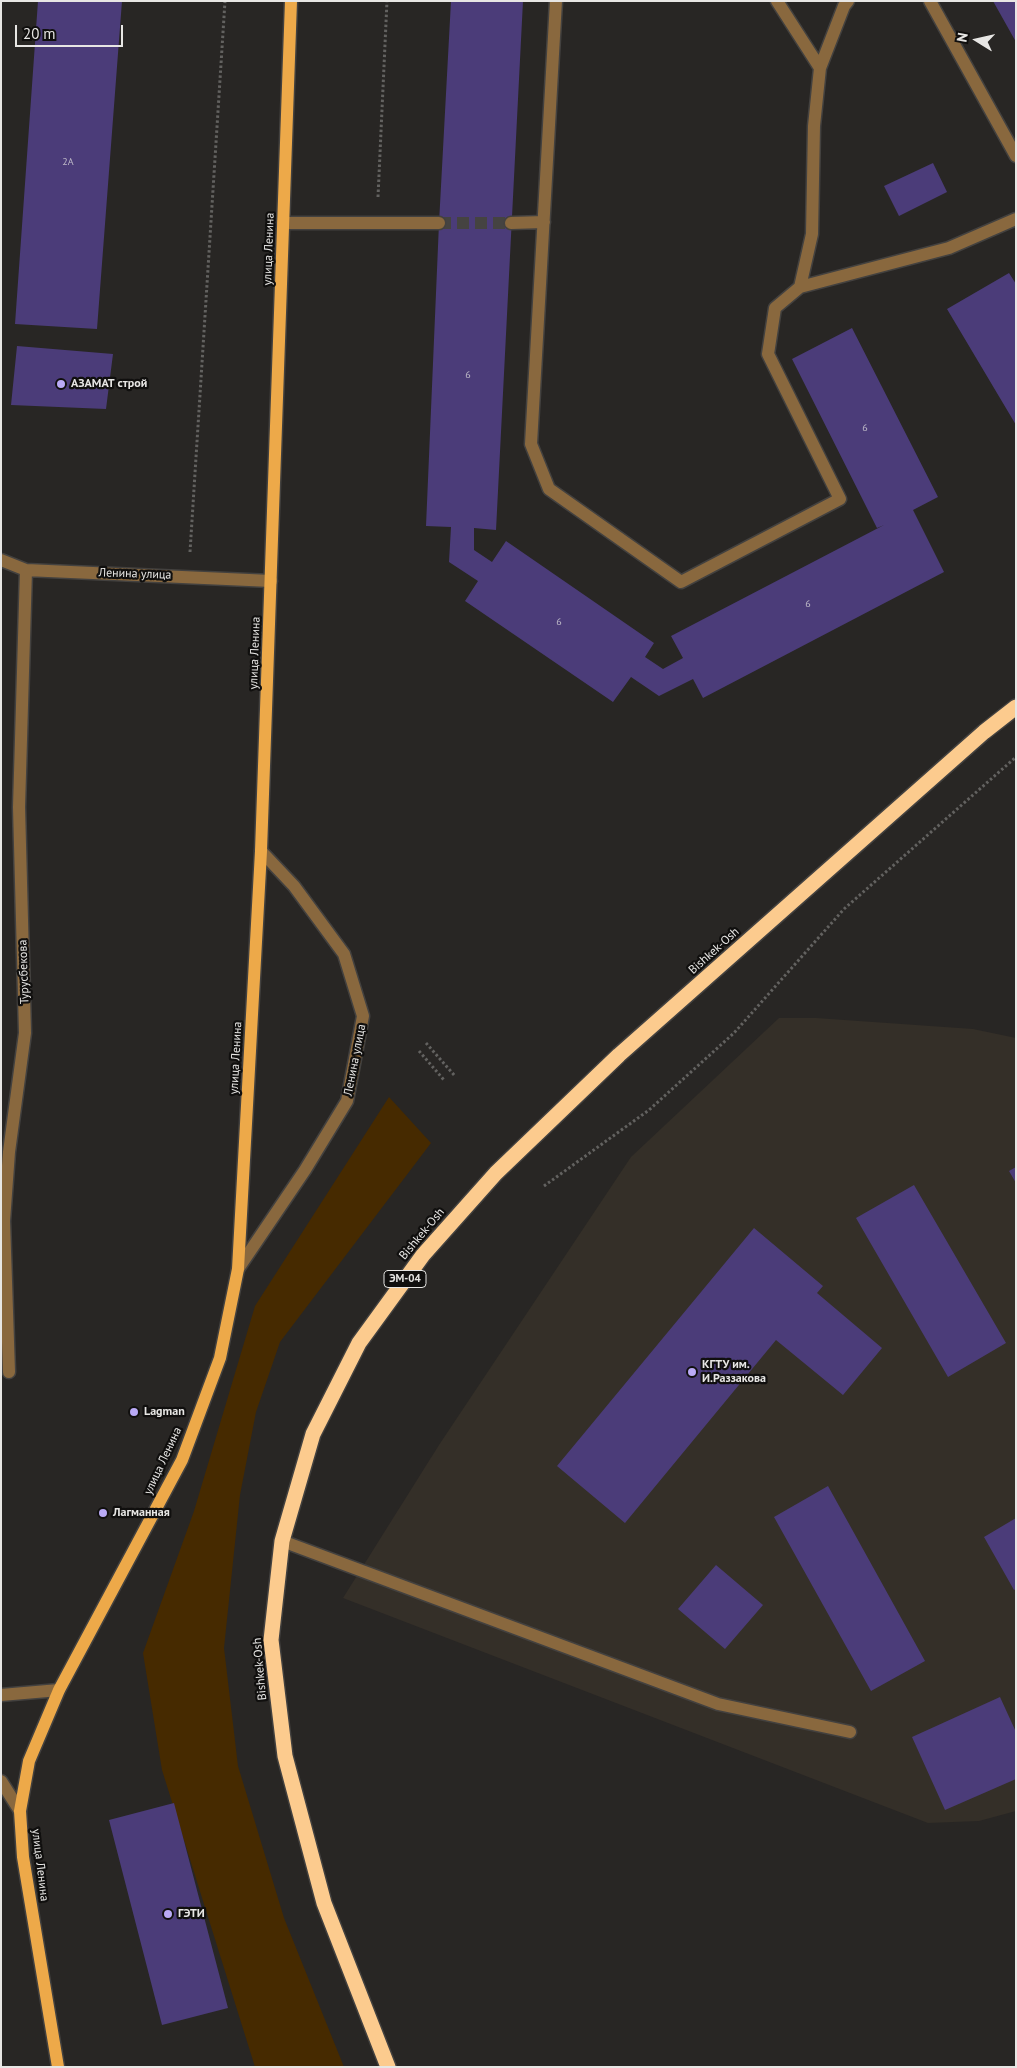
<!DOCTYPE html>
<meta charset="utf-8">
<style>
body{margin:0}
#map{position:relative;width:1017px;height:2068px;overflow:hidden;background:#282624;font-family:"PT Sans",sans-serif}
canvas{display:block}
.frame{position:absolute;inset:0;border:2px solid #e7e6e4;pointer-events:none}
.north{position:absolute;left:952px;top:15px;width:50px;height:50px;-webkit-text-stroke:4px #100f0e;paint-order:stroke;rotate:280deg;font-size:14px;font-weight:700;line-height:20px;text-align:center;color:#e7e6e4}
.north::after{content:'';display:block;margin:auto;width:18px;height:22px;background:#e7e6e4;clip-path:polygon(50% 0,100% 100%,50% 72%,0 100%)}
.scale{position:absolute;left:15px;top:25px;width:108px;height:22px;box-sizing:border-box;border:2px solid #e7e6e4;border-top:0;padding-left:6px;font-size:15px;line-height:18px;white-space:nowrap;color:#e7e6e4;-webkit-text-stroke:4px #100f0e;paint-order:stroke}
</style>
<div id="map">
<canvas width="1017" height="2068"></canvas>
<div class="frame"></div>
<div class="north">N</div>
<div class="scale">20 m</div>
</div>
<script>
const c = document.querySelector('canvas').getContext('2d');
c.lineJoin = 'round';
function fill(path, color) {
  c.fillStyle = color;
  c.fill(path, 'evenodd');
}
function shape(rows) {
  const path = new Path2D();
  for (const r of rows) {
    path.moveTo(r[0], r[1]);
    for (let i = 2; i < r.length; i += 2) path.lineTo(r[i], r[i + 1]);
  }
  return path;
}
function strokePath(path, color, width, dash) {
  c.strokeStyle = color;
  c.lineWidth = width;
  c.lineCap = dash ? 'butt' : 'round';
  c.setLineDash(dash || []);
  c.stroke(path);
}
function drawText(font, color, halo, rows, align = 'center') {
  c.font = font + ' "PT Sans",sans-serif';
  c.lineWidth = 4.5;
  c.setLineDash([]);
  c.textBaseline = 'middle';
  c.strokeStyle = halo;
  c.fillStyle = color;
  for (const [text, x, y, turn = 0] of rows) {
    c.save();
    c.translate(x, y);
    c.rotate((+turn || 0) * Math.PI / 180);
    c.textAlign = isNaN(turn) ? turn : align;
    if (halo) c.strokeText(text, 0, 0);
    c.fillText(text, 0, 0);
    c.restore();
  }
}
const built = shape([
 [779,1018,816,1018,973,1029,1016,1038,1016,1811,979,1821,928,1823,343,1598,439,1445,631,1157]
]);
const green = shape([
 [389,1097,431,1143,280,1342,256,1412,240,1495,224,1648,238,1766,284,1918,344,2067,255,2067,162,1770,143,1653,194,1511,255,1306]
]);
const building = shape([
 [38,1,122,1,97,329,15,324],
 [451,1,523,1,496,530,474,528,474,550,492,562,506,541,654,643,645,657,663,669,683,658,671,636,884,525,877,528,792,359,852,328,938,497,913,510,944,572,703,698,693,679,659,696,631,677,613,702,465,601,478,581,449,562,451,527,426,526,439,223],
 [993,1,1016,1,1016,42],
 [933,163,947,192,899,216,884,186],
 [1009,273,1016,284,1016,425,947,309],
 [17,346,113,354,106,409,11,405],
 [1016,1167,1016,1183,1009,1171],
 [914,1185,1006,1343,948,1377,856,1218],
 [754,1228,823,1286,817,1293,882,1348,843,1395,776,1340,625,1523,557,1466],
 [828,1486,925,1661,871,1691,774,1517],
 [1016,1518,1016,1589,1014,1590,984,1537],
 [716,1565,763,1605,725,1649,678,1609],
 [1000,1697,1016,1732,1016,1779,945,1810,912,1737],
 [174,1803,228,2008,162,2025,109,1820]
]);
const minorTunnel = shape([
 [439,223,511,223]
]);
const path = shape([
 [378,197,387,1],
 [190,552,225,1],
 [426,1043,455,1076],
 [419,1051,444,1080],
 [544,1186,649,1110,734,1033,844,909,1016,757]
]);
const minor = shape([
 [556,1,531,444,549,489,681,582,840,499,768,354,775,308,800,287,949,248,1016,219],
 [777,1,820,68],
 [930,1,1016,156],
 [283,223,439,223],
 [511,223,544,222],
 [800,287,812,234,814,126,820,68,844,6,848,1],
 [1,560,26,570,271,581],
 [238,1269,305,1170,347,1101,363,1016,344,954,294,886,261,851],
 [9,1372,4,1221,9,1152,25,1033,19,807,26,570],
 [282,1541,718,1704,850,1732],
 [1,1695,59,1690],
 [1,1781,20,1811]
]);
const major = shape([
 [58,2067,23,1857,20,1811,29,1761,59,1690,182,1460,220,1358,238,1269,261,851,291,1]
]);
const highway = shape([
 [388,2067,324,1903,285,1756,271,1640,282,1541,313,1434,359,1343,423,1255,496,1173,619,1055,984,732,1016,707]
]);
const markers = [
 [61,384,5,"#baaaf6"],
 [692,1372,5,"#baaaf6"],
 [134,1412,5,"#baaaf6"],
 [103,1513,5,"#baaaf6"],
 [168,1914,5,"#baaaf6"]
];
const numberNames = [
 ["2A",68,162],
 ["6",468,375],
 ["6",865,428],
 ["6",808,604],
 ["6",559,622]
];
const shields = [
 [405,1279,42]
];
const shieldNames = [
 ["ЭМ-04",405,1279]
];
const streetNames = [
 ["улица Ленина",269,249,-88],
 ["Ленина улица",135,574,2],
 ["улица Ленина",255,653,-88],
 ["Bishkek-Osh",714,951,-42],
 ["Турусбекова",24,972,-92],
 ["улица Ленина",236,1058,-87],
 ["Ленина улица",355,1060,-79],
 ["Bishkek-Osh",422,1234,-50],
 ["улица Ленина",163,1461,-65],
 ["Bishkek-Osh",260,1669,-95],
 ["улица Ленина",40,1865,83]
];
const poiNames = [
 ["АЗАМАТ строй",71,384],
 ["КГТУ им.",702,1365],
 ["И.Раззакова",702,1379],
 ["Lagman",144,1412],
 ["Лагманная",113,1513],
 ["ГЭТИ",178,1914]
];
fill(built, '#342f28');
fill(green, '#462a00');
fill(building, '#4b3c79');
strokePath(minorTunnel, '#454341', 12, [12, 6]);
strokePath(minor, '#43413f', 15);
strokePath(major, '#43413f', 15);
strokePath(highway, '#43413f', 18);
strokePath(path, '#636260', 3, [2.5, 2.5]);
strokePath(minor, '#89683e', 12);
strokePath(major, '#eda949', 12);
strokePath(highway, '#fccb8e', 15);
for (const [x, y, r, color] of markers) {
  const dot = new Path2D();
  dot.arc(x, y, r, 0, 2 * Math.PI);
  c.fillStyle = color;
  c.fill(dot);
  strokePath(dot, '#100f0e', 2);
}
drawText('10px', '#c0bcc9', null, numberNames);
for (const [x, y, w] of shields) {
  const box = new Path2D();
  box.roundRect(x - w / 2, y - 8.5, w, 17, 4);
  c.fillStyle = '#100f0e';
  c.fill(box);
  strokePath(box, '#e7e6e4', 1);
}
drawText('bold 11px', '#e7e6e4', null, shieldNames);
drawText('12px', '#e7e6e4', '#100f0e', streetNames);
drawText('bold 12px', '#e7e6e4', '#100f0e', poiNames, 'left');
</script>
